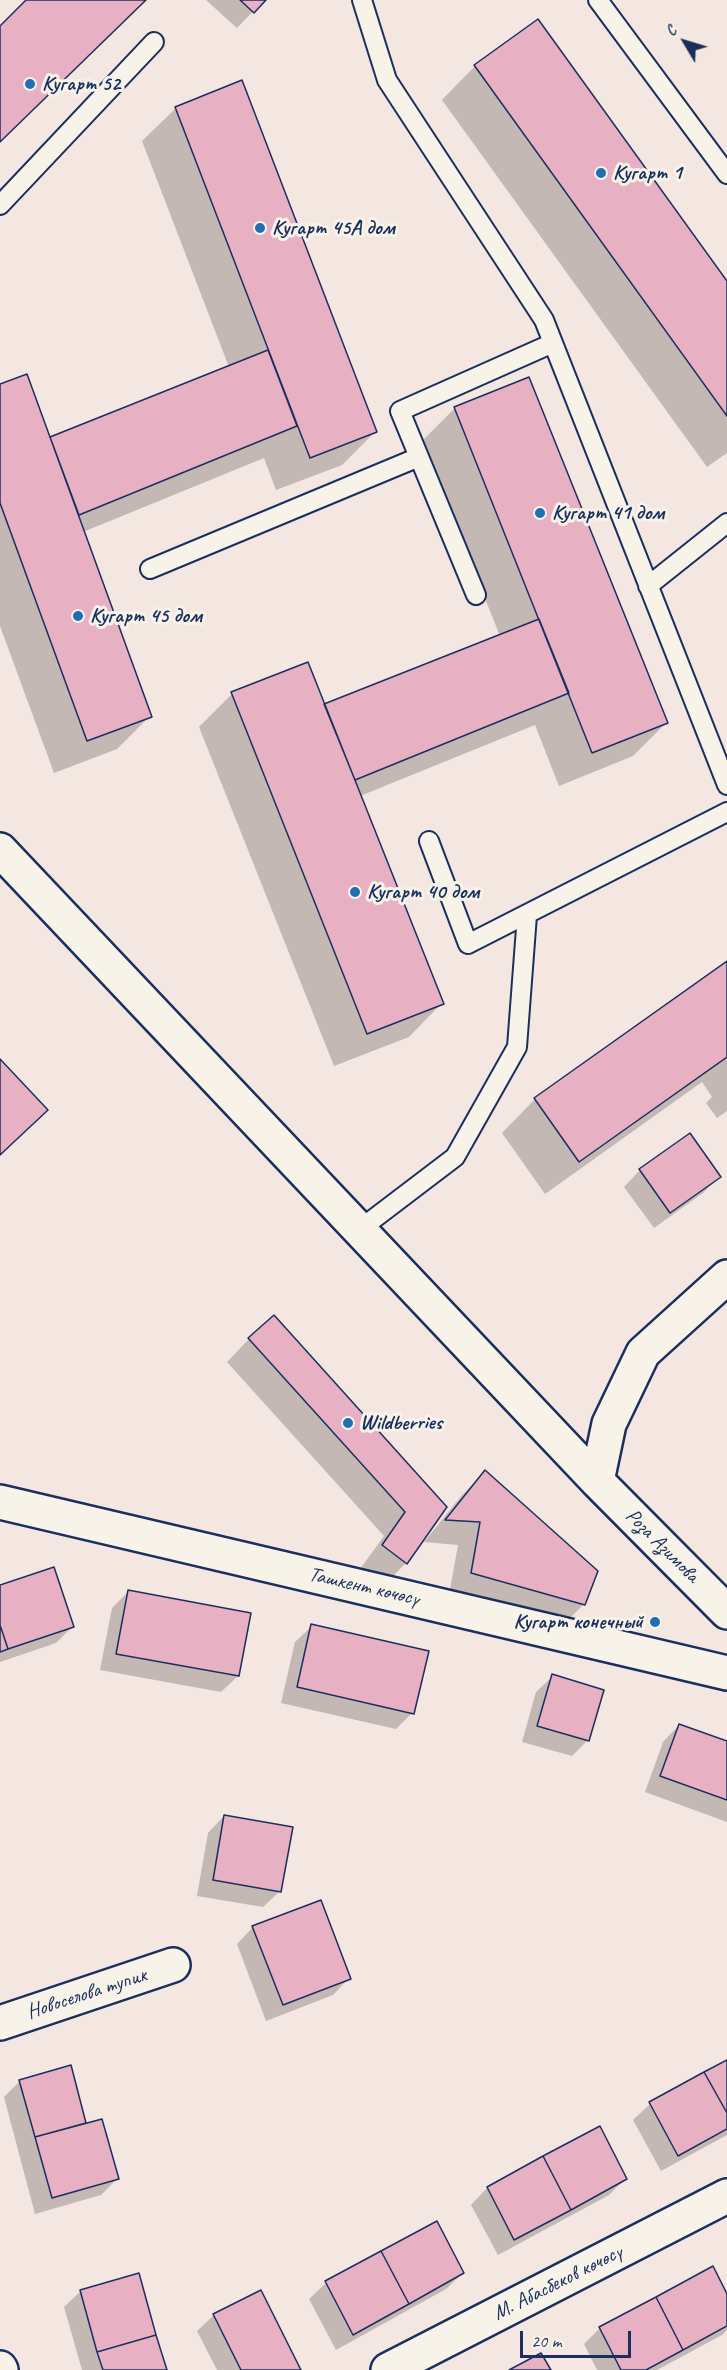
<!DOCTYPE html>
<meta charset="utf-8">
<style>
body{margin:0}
#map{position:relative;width:727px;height:2370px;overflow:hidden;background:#f4e6e1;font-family:Caveat,sans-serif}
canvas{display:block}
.north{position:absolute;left:655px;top:12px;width:60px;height:60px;-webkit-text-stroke:4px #f7f3e8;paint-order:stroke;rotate:308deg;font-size:16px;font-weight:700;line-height:24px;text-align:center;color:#1b2f5e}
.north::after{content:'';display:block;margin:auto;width:21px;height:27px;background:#1b2f5e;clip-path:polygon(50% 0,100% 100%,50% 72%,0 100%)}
.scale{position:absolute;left:520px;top:2331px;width:111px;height:27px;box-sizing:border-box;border:3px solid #1b2f5e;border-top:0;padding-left:8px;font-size:18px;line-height:21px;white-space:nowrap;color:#1b2f5e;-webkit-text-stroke:4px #f7f3e8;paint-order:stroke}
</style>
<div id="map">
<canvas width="727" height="2370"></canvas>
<div class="north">С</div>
<div class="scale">20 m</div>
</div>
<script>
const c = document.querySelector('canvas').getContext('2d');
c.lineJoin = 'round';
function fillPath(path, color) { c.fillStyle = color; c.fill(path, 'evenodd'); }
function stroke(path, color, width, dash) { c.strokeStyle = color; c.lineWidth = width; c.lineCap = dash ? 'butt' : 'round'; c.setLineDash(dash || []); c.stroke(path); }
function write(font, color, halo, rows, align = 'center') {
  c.font = font + ' Caveat,sans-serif'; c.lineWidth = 6; c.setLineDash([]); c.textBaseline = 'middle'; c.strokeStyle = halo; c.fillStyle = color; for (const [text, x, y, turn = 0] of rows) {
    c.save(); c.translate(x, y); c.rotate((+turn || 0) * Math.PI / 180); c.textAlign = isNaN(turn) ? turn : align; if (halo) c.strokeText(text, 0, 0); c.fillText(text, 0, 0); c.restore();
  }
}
fillPath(new Path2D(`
 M 206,0 L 264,0 L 237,28 Z
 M 475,66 L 727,284 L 727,453 L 707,467 L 442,100 Z
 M 176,108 L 375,432 L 342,465 L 276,490 L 264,458 L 83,532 L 150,716 L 117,749 L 54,773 L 0,626 L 0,385 L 49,439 L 229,367 L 142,141 Z
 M 455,408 L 666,723 L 633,756 L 559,786 L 535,725 L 360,796 L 442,1003 L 409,1037 L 334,1066 L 199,727 L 232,694 L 324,706 L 500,636 L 422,441 Z
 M 727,963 L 727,1111 L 717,1118 L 706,1103 L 712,1097 L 702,1082 L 545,1194 L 502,1133 L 535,1099 Z
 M 640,1170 L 719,1177 L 703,1193 L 654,1228 L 624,1187 Z
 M 249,1339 L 445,1508 L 406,1563 L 383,1586 L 360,1569 L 384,1536 L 227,1362 Z
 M 485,1472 L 584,1604 L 561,1627 L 449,1595 L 458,1545 L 424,1542 L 462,1495 Z
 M 0,1587 L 72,1627 L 56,1643 L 0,1662 Z
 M 128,1592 L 238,1676 L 221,1692 L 100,1670 L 112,1608 Z
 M 312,1626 L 412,1713 L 396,1729 L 281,1703 L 295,1642 Z
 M 553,1676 L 588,1740 L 572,1756 L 522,1742 L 536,1692 Z
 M 679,1725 L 727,1743 L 727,1822 L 645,1792 L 663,1742 Z
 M 224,1816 L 280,1891 L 263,1907 L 197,1896 L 208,1833 Z
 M 253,1927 L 349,1978 L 333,1995 L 266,2021 L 237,1944 Z
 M 727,2061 L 727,2135 L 661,2171 L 633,2120 L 650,2104 Z
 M 70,2067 L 85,2125 L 117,2179 L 101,2195 L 35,2214 L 4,2097 L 20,2081 Z
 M 599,2128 L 625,2179 L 609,2195 L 498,2255 L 471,2205 L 487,2188 Z
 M 436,2223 L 463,2273 L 446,2289 L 336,2350 L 309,2299 L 326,2283 Z
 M 81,2291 L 166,2370 L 82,2370 L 64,2307 Z
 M 727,2297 L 727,2330 L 722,2335 L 657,2370 L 597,2370 L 584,2344 L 600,2328 Z
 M 214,2315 L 298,2370 L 217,2370 L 197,2331 Z`), '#0003');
const building = new Path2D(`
 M 26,0 L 146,0 L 0,142 L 0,26 Z
 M 240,0 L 266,0 L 254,13 Z
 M 538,19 L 727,281 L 727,416 L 474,65 Z
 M 242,80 L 377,432 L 310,458 L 175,107 Z
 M 268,350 L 297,426 L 79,515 L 50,437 Z
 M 27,374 L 152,717 L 87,741 L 0,503 L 0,384 Z
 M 529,377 L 668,723 L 592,753 L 454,407 Z
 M 539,619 L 569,693 L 355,780 L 324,704 Z
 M 308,662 L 444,1004 L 367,1034 L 231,692 Z
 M 727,961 L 727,1057 L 579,1162 L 534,1098 Z
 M 0,1059 L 48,1110 L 0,1155 Z
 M 690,1133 L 721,1177 L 670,1213 L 639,1169 Z
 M 274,1315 L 447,1507 L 407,1564 L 382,1545 L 405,1512 L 248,1338 Z
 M 485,1470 L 598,1571 L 585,1605 L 471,1573 L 480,1522 L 445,1520 Z
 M 54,1567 L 74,1627 L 8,1649 L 0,1625 L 0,1585 Z
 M 128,1590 L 251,1613 L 239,1676 L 116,1654 Z
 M 311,1624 L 429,1651 L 414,1714 L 297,1687 Z
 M 0,1625 L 8,1649 L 0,1652 Z
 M 552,1674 L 604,1690 L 589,1741 L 537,1726 Z
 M 679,1724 L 727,1741 L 727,1800 L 660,1776 Z
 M 224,1815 L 293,1827 L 281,1892 L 213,1880 Z
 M 321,1900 L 351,1979 L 283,2005 L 252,1926 Z
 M 727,2060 L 727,2113 L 704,2072 Z
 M 71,2065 L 86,2123 L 35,2137 L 19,2080 Z
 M 704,2072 L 727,2113 L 727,2129 L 678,2156 L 649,2102 Z
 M 102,2119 L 119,2179 L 52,2198 L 35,2137 Z
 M 600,2126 L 627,2179 L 571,2210 L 543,2156 Z
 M 543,2156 L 571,2210 L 514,2240 L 487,2187 Z
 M 437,2221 L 464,2273 L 409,2304 L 381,2251 Z
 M 381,2251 L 409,2304 L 353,2335 L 325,2281 Z
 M 713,2266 L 727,2294 L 727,2326 L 683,2350 L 656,2297 Z
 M 139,2273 L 156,2335 L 97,2352 L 80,2290 Z
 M 261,2290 L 301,2370 L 241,2370 L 213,2314 Z
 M 656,2297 L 683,2350 L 646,2370 L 621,2370 L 599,2327 Z
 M 156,2335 L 167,2370 L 103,2370 L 97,2352 Z
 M 541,2353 L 551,2370 L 509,2370 Z`);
fillPath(building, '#e8b0c3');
stroke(building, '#1b2f5e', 1.5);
const service = new Path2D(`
 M 362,0 L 387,80 L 544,320 L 727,785
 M 598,0 L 727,174
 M 0,205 L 154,42
 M 150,569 L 419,457
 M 648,586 L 727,523
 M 476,595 L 400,411 L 553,343
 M 429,841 L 468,944 L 727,812
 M 359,1230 L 455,1157 L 517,1047 L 527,915`);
const minor = new Path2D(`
 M 0,850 L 597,1481 L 727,1612
 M 597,1481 L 609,1424 L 643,1353 L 727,1277
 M 0,1502 L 727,1673
 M 0,2023 L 173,1965
 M 0,2368 L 1,2370
 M 388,2370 L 727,2196`);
stroke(service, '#1b2f5e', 22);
stroke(minor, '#1b2f5e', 38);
stroke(service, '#f7f3e8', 18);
stroke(minor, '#f7f3e8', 33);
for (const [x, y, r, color] of [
 [30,84,6,"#1f6fb2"],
 [601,173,6,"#1f6fb2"],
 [260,228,6,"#1f6fb2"],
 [540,513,6,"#1f6fb2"],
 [78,616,6,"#1f6fb2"],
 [355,892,6,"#1f6fb2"],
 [348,1423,6,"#1f6fb2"],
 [655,1622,6,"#1f6fb2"]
]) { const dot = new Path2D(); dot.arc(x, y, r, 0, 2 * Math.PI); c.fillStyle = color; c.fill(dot); stroke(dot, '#f7f3e8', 2); }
write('bold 21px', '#1b2f5e', '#f7f3e8', [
 ["Кугарт 52",42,84],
 ["Кугарт 1",613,173],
 ["Кугарт 45А дом",272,228],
 ["Кугарт 41 дом",552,513],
 ["Кугарт 45 дом",90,616],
 ["Кугарт 40 дом",367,892],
 ["Wildberries",360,1423],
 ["Кугарт конечный",643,1622,"right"]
], 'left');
write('21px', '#1b2f5e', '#f7f3e8', [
 ["Роза Азимова",662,1546,45],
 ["Ташкент көчөсү",364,1587,13],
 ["Новоселова тупик",87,1994,-18],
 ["М. Абасбеков көчөсү",558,2283,-27]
]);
</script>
